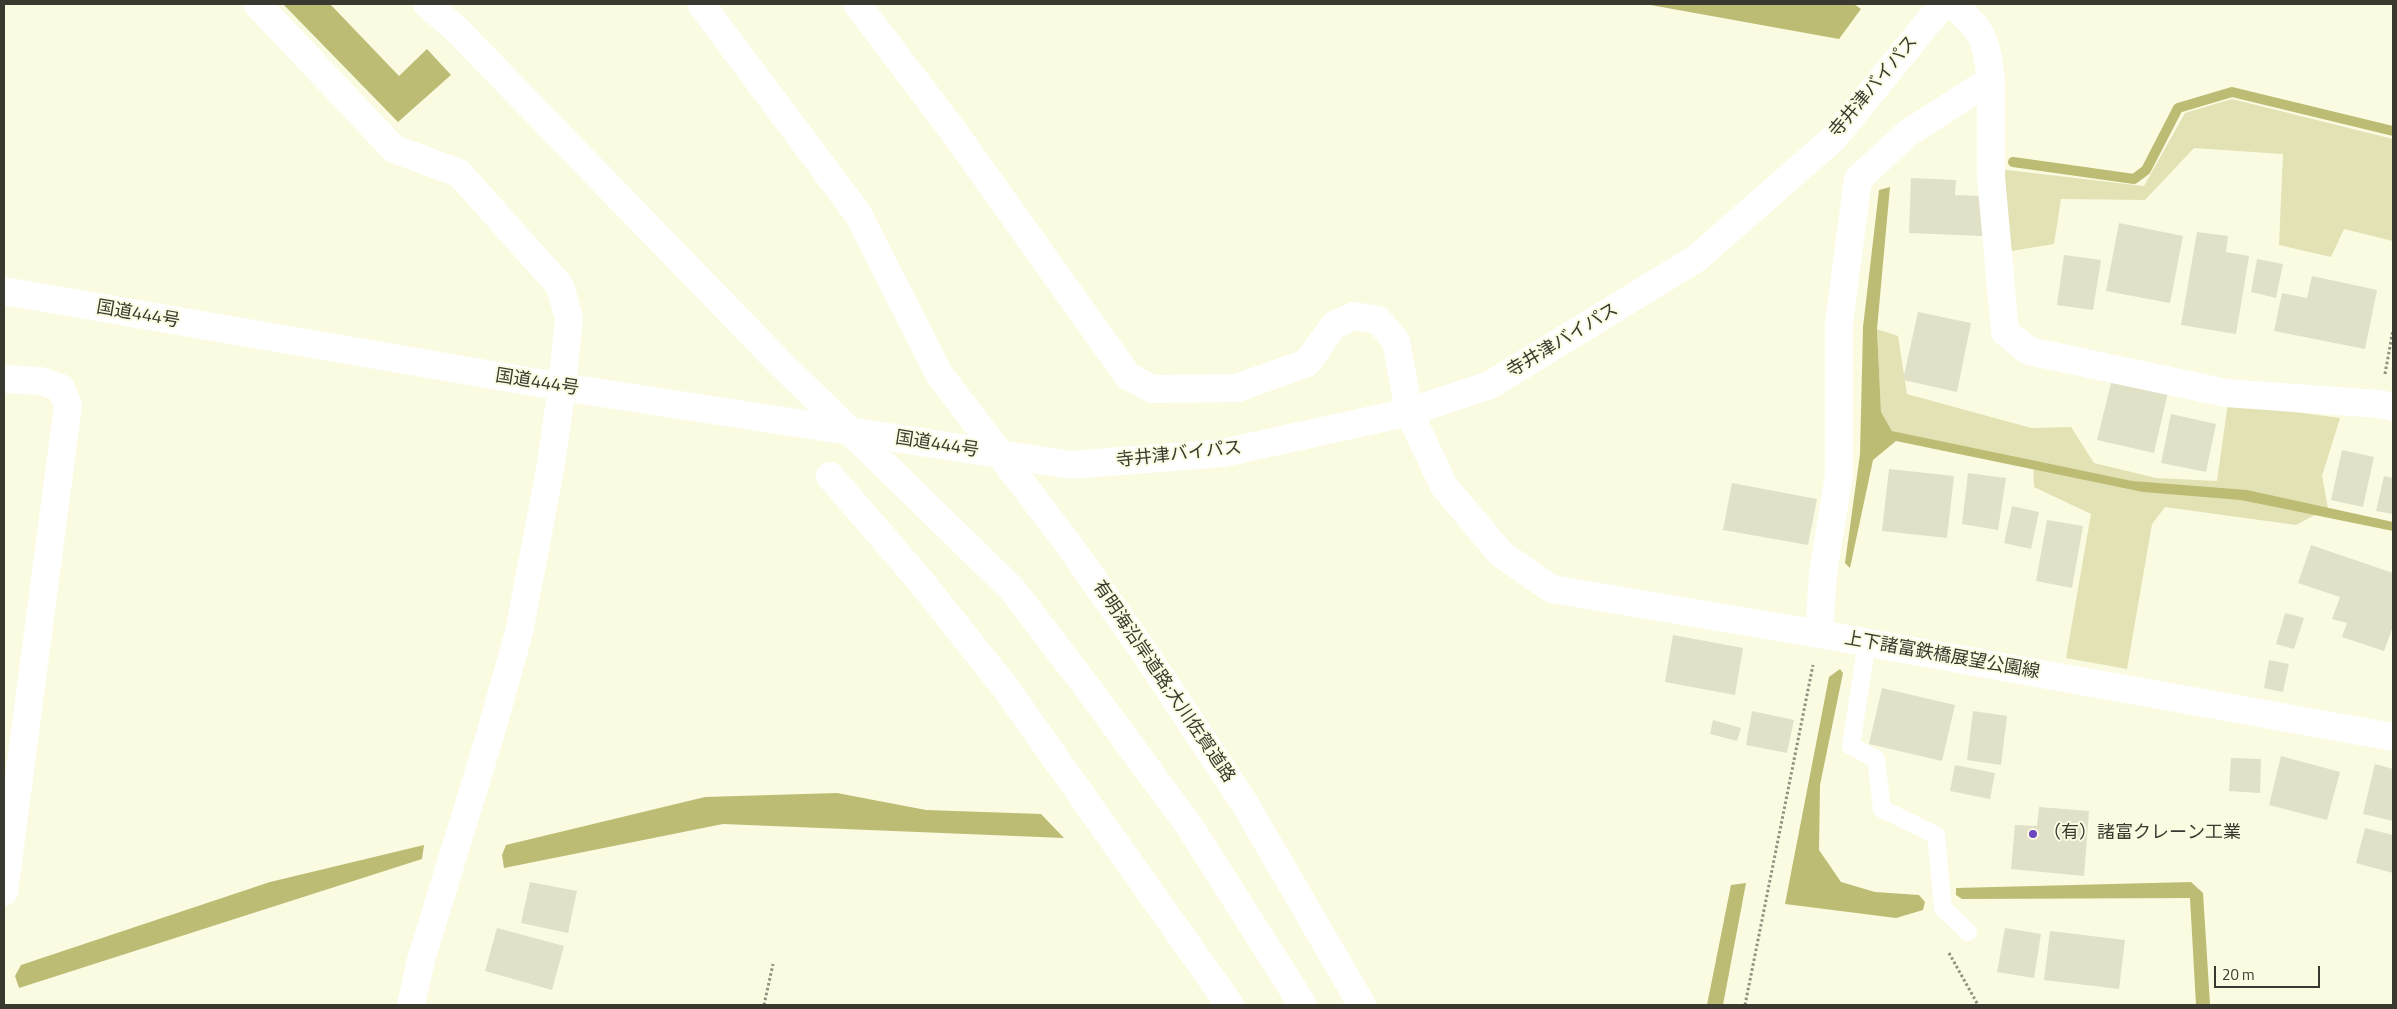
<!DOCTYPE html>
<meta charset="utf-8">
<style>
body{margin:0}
#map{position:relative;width:2397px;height:1009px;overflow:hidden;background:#fafbe1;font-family:"Titillium Web",sans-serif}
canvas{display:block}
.frame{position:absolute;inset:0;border:5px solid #39392f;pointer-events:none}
.scale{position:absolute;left:2214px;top:966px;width:106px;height:22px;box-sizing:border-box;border:2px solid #39392f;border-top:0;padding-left:6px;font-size:15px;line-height:18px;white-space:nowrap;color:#39392f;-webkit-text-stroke:4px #fafbe1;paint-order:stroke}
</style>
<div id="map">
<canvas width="2397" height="1009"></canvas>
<div class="frame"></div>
<div class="scale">20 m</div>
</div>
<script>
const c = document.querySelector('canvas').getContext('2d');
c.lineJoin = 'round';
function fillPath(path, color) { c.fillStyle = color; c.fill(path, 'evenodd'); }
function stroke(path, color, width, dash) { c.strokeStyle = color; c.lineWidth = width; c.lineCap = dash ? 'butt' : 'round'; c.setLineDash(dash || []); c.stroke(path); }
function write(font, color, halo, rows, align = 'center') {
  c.font = font + ' "Titillium Web","Noto Sans JP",sans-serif'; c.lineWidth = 4; c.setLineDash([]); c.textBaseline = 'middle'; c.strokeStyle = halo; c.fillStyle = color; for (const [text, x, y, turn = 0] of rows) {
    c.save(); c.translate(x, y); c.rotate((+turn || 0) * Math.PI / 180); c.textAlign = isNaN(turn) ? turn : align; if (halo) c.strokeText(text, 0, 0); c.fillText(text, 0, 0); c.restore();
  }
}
fillPath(new Path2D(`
 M 2232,99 L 2393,139 L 2393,241 L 2344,229 L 2331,257 L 2279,245 L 2283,154 L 2194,148 L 2145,200 L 2061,199 L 2054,244 L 2011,251 L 1998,169 L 2144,186 L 2185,113 Z
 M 1877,329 L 1898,336 L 1907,394 L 2031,428 L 2071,427 L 2094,463 L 2156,478 L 2217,481 L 2228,403 L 2340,418 L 2322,476 L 2328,508 L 2296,525 L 2165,507 L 2152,524 L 2127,669 L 2066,658 L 2091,514 L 2034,487 L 2033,461 L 1892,431 L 1881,412 Z`), '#e2e2b5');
fillPath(new Path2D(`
 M 283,4 L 330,4 L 399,76 L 427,49 L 451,75 L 398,122 Z
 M 1645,4 L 1854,4 L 1861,9 L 1839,39 Z
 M 1890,187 L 1877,329 L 1881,412 L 1892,431 L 2132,481 L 2247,490 L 2393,522 L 2393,531 L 2241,500 L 2143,492 L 1896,441 L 1873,460 L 1850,568 L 1845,563 L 1860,454 L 1863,327 L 1879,190 Z
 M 1840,669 L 1843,673 L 1820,785 L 1819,850 L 1841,882 L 1875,892 L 1919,895 L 1925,902 L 1923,910 L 1896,918 L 1785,904 L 1829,677 Z
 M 837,793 L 926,810 L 1041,814 L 1064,838 L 723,824 L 504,868 L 502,855 L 506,845 L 705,797 Z
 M 424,845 L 422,859 L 19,988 L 15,976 L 21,965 L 270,882 Z
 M 2191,882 L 2203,893 L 2210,1004 L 2196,1005 L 2190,898 L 1962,899 L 1956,895 L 1956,888 Z
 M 1746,883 L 1723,1005 L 1707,1005 L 1731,885 Z`), '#bdbc74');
stroke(new Path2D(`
 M 2013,162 L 2134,179 L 2146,170 L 2178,108 L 2232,92 L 2393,131`), '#bdbc74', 10);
fillPath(new Path2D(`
 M 1911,178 L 1956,180 L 1955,195 L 1983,196 L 1982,236 L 1909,233 Z
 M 2119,223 L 2183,236 L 2170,303 L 2106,291 Z
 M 2197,232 L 2228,236 L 2226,252 L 2249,256 L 2236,334 L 2181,325 Z
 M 2064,255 L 2101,260 L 2093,310 L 2057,305 Z
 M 2257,259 L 2283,264 L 2276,298 L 2251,292 Z
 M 2312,276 L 2377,290 L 2365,349 L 2274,331 L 2282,293 L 2307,298 Z
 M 1918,312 L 1971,323 L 1957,392 L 1903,380 Z
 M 2112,379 L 2168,392 L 2154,453 L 2097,440 Z
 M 2171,414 L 2216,424 L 2206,472 L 2161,463 Z
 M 2342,450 L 2374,457 L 2363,507 L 2331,500 Z
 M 1889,469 L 1954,476 L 1947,538 L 1882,531 Z
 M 1968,473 L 2006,478 L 1998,530 L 1962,524 Z
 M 2384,476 L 2393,478 L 2393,514 L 2376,511 Z
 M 1732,483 L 1817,499 L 1808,545 L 1723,530 Z
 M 2012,506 L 2039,512 L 2031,549 L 2004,543 Z
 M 2047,520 L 2083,526 L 2072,588 L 2036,581 Z
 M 2311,545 L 2393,573 L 2393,626 L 2384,651 L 2342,637 L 2347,623 L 2332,619 L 2340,597 L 2298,583 Z
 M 2285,613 L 2304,618 L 2294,649 L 2276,644 Z
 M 1673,635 L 1743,648 L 1735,695 L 1665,682 Z
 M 2269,660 L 2289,664 L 2283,692 L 2264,688 Z
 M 1882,688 L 1955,705 L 1942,761 L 1869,744 Z
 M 1752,711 L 1794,720 L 1787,753 L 1746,745 Z
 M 1973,711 L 2007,716 L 2001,765 L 1967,760 Z
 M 1713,720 L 1741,728 L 1737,741 L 1710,734 Z
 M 2281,756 L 2340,772 L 2327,820 L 2269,805 Z
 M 2231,758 L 2261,759 L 2260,793 L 2229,791 Z
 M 2375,764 L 2393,769 L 2393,821 L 2363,814 Z
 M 1955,765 L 1995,773 L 1990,799 L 1950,791 Z
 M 2039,807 L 2089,811 L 2084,876 L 2011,869 L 2015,825 L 2037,826 Z
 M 2365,828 L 2393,835 L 2393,873 L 2356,863 Z
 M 530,882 L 577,891 L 568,933 L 521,923 Z
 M 497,928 L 564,946 L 552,990 L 485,971 Z
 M 2005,928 L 2041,934 L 2034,978 L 1997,972 Z
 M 2050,931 L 2125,940 L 2119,989 L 2044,980 Z`), '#e1e1c8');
stroke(new Path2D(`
 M 2385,374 L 2393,330
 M 1949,953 L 1978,1005
 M 764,1005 L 773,964
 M 1745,1005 L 1813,665`), '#90917f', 3, [2.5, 2.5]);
stroke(new Path2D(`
 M 1867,642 L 1851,746 L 1876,759 L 1882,809 L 1936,835 L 1943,908 L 1968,932`), '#fff', 18);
stroke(new Path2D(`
 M 257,4 L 394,149 L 459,173 L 560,286 L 569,318 L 562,387
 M 857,4 L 954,132 L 1128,376 L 1152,389 L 1237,388 L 1307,363 L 1334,325 L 1354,316 L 1378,320 L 1396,341 L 1409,412 L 1444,486 L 1501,554
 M 1991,80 L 1991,177 L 2005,332 L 2029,351 L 2226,393 L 2379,404 L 2393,407
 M 4,379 L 40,381 L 61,388 L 68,405 L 4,892
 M 830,476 L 918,578 L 1005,687 L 1230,1005
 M 1819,634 L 1823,573 L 1839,475 L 1839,323 L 1858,179 L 1908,133 L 1991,80 C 1986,41 1984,29 1951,4`), '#fff', 28);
stroke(new Path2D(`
 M 1501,554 L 1552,589 L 1819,634 L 2393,737
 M 411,1005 L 421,960 L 489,739 L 519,632 L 550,470 L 562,387`), '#fff', 28);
stroke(new Path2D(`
 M 4,291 L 562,387 L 1071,465 L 1223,453 L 1409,412 L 1490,385 L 1697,258 L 1834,138 L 1943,4`), '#fff', 28);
stroke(new Path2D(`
 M 427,4 L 457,30 L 781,364 L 1012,589 L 1093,695 L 1190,827 L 1303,1005
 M 701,4 L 858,214 L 939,374 L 1069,545 L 1147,656 L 1245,804 L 1362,1005`), '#fff', 28);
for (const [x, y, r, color] of [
 [2033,834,5,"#6b46bf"]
]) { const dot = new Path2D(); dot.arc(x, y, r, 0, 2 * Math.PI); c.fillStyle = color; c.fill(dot); stroke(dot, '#fafbe1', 2); }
write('18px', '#39392f', '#fafbe1', [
 ["寺井津バイパス",1874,87,-50],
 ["国道444号",138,315,10],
 ["寺井津バイパス",1563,341,-31],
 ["国道444号",537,383,9],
 ["国道444号",937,445,9],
 ["寺井津バイパス",1179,455,-6],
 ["上下諸富鉄橋展望公園線",1942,656,10],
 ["有明海沿岸道路;大川佐賀道路",1163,682,56]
]);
write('18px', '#39392f', '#fafbe1', [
 ["（有）諸富クレーン工業",2043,834]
], 'left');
</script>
